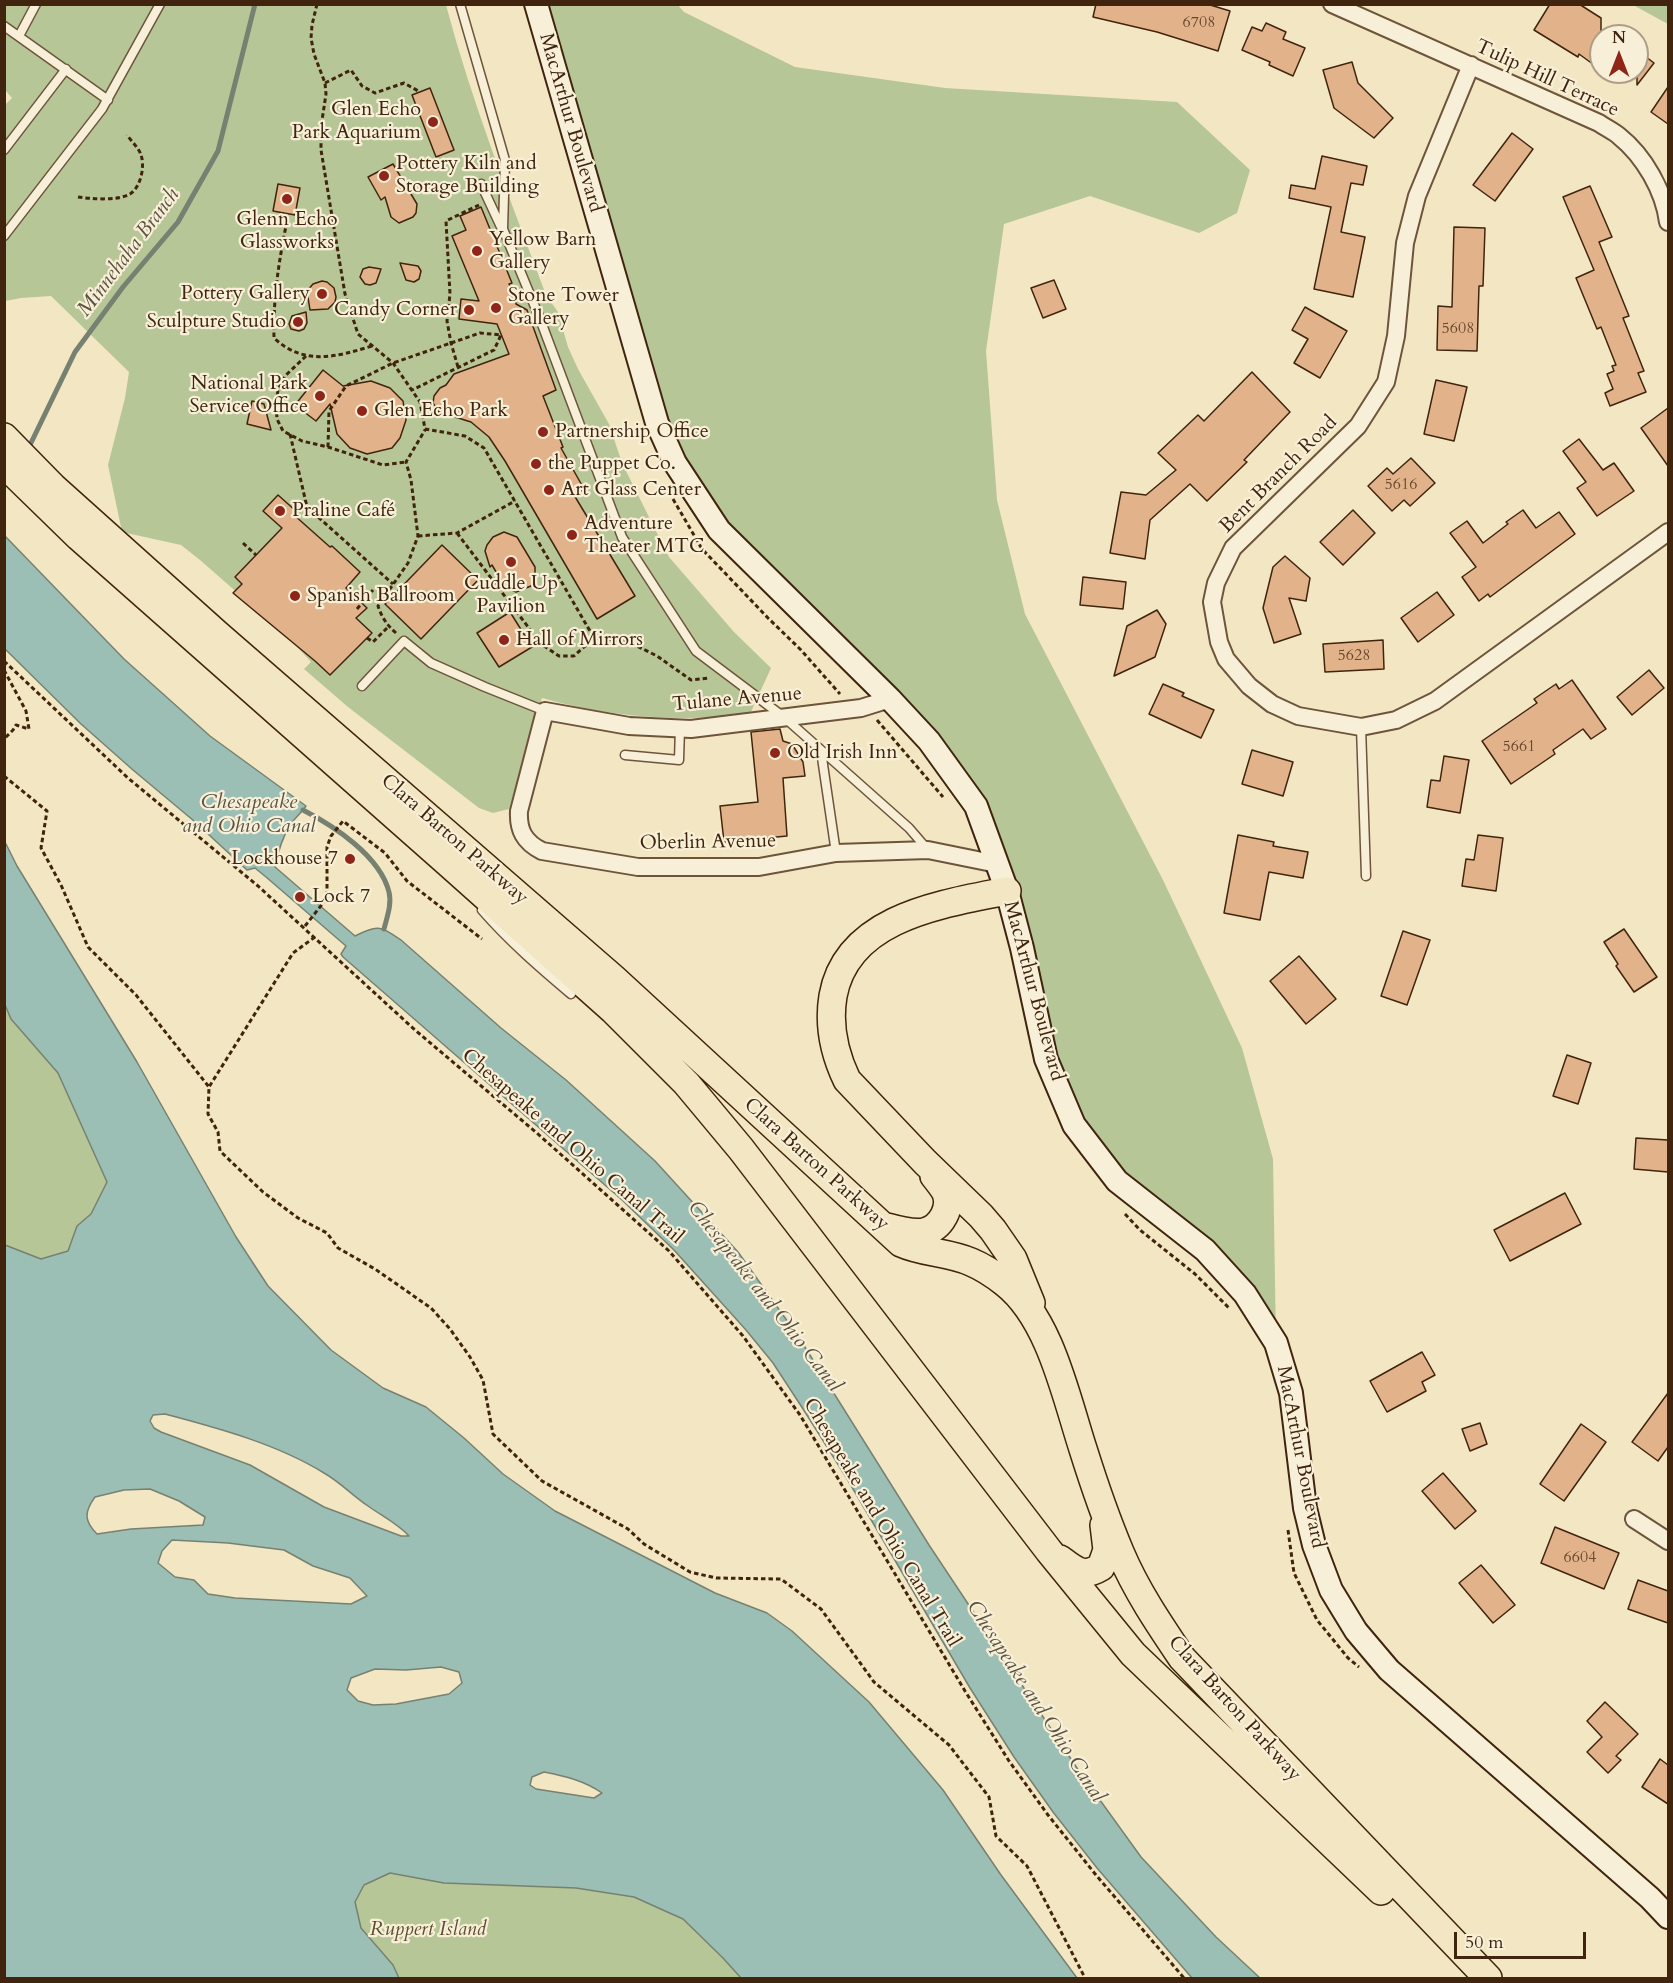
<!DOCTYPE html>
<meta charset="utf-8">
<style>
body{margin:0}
#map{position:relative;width:1673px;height:1983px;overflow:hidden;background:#f3e6c2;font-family:Cardo,serif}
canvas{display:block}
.frame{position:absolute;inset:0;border:6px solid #40240e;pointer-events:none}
.north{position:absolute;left:1589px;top:24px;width:60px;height:60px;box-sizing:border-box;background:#f7efd7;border:2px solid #ae9e87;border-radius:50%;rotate:0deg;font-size:16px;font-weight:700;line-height:24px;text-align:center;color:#40240e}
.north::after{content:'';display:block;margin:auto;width:21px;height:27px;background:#8f2418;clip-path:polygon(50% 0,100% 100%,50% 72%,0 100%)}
.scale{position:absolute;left:1454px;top:1932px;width:132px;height:27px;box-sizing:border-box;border:3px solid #40240e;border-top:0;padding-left:8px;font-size:18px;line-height:21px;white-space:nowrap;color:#40240e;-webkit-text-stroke:4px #f7efd7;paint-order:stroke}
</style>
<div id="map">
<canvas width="1673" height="1983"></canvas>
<div class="frame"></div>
<div class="north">N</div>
<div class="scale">50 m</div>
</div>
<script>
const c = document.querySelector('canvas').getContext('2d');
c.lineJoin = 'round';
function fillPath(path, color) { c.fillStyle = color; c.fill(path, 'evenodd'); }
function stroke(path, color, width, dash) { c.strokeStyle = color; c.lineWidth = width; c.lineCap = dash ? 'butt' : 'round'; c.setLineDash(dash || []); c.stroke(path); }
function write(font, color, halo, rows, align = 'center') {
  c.font = font + ' Cardo,serif'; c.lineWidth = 4.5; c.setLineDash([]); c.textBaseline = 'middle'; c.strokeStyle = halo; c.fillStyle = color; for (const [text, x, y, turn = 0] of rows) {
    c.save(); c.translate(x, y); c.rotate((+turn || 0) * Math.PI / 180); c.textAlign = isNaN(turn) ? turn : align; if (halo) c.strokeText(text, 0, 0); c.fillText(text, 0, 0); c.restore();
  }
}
fillPath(new Path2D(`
 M 5,5 L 446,5 C 472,103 510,199 546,295 L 558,312 L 568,347 L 578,369 L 609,424 L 622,463 L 669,557 L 734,632 L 771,668 L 750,714 C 680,723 610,717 542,698 L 509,809 L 493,813 L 479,808 L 348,707 L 304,669 L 311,662 L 289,638 L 200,560 L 181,545 L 122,532 L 108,465 L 125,398 L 129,372 L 51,296 L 21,298 L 5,301 L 4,106 L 12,98 L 5,90 Z
 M 536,5 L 678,5 L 684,12 L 795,67 L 945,88 L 1177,102 L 1250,170 L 1237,213 L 1199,233 L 1090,196 L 1004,224 L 986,351 L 997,500 L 1025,614 L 1163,880 L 1242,1048 L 1273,1159 L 1276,1343 L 1074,1125 L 976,806 L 719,530 L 675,463 Z
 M 1633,5 L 1668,5 L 1668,24 Z
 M 4,1005 L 11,1019 L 58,1073 L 107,1182 L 91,1214 L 77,1226 L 68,1251 L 41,1259 L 5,1245 Z
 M 390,1873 L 444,1883 L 576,1888 L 634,1897 L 683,1919 L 723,1958 L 741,1978 L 399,1978 L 393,1965 L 361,1928 L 355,1901 L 364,1885 Z`), '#b7c696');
const water = new Path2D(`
 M 4,535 L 124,659 L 210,736 L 306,806 C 301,813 295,818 290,825 C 282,838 278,852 275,867 L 355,936 C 378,924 380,926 401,940 L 501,1028 L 566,1080 L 655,1161 L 738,1252 L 798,1336 L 929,1545 L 1079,1771 L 1141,1857 L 1216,1937 L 1260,1978 L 1192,1978 L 1097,1868 L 1053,1812 L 1014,1757 L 970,1688 L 846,1477 L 805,1412 L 773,1363 L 746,1330 L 674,1250 L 621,1199 L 343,957 L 341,954 L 346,946 L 266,877 L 255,868 L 247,870 L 194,821 L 133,770 L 81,724 L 5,649 Z
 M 5,842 L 17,866 L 137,1062 L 236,1237 L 268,1286 L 331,1350 L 383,1388 L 426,1407 L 464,1438 L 503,1474 L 555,1511 L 715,1593 L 767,1613 L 792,1631 L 869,1702 L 943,1790 L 1001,1875 L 1077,1978 L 741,1978 L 723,1958 L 683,1919 L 634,1897 L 576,1888 L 444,1883 L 390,1873 L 364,1885 L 355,1902 L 361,1928 L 393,1965 L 399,1978 L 5,1978 L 5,1245 L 41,1259 L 68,1251 L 77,1226 L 91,1214 L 107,1182 L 58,1073 L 11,1019 L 5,1005 ZM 165,1414 C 218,1428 277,1444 324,1473 C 340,1482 353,1496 368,1506 C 382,1516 398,1524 409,1536 L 401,1536 L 324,1507 L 250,1465 L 161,1432 L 154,1428 L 150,1421 L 153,1415 ZM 150,1489 L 179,1501 L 205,1517 L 203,1525 L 131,1529 L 97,1534 C 84,1521 84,1512 95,1497 L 124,1490 ZM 172,1540 L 228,1543 L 284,1550 L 313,1566 L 350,1578 L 367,1596 L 351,1604 L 235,1598 L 208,1594 L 194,1580 L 175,1577 L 158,1563 L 162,1551 ZM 441,1667 L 459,1672 L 462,1683 L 449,1694 L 396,1704 L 373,1705 L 358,1701 L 347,1690 L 351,1678 L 375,1669 L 406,1670 ZM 544,1772 C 565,1776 585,1781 602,1793 L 594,1798 L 536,1789 L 530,1785 L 532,1777 Z`);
fillPath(water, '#9bbfb4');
stroke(water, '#778172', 1.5);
stroke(new Path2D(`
 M 30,445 L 75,352 L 123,287 L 178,222 L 218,151 L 255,4
 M 303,810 C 334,826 380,856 389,892 C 392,904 387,917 384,929`), '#778172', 5);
const building = new Path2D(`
 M 1096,4 L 1207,4 L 1230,11 L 1218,51 L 1157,32 L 1093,17 Z
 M 1550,4 L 1579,4 L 1601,18 L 1601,70 L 1579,54 L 1578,57 L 1534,30 Z
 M 1266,23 L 1286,32 L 1283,39 L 1305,48 L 1293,76 L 1269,65 L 1270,62 L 1242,50 L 1252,27 L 1262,31 Z
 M 1637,50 L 1654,63 L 1637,85 Z
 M 1352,62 L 1358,83 L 1393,118 L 1374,138 L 1334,108 L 1323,70 Z
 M 1668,87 L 1668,124 L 1651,112 Z
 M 430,88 L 454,150 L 436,157 L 412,95 Z
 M 1512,133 L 1533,149 L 1495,201 L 1473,185 Z
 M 1322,156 L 1367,166 L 1363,185 L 1351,183 L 1341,232 L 1365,237 L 1353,297 L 1314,289 L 1331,207 L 1289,198 L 1291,185 L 1315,189 Z
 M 393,164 L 417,204 L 416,213 L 413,217 L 399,223 L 391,217 L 385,197 L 381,200 L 368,177 Z
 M 278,184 L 300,188 L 295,215 L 273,211 Z
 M 1590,186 L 1612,237 L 1599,242 L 1629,316 L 1623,318 L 1644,371 L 1638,373 L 1646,392 L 1610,406 L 1605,393 L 1613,389 L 1607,374 L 1614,371 L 1612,366 L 1616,365 L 1601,327 L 1597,329 L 1576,278 L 1594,270 L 1563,197 Z
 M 481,207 L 512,283 L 509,284 L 515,296 L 516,304 L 527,310 L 556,390 L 543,396 L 563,447 L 561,448 L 584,489 L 574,495 L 635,596 L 597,619 L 505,461 L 489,437 L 471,422 L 439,412 L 433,403 L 434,396 L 440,388 L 446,385 L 454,374 L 509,354 L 497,324 L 459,319 L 461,299 L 479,301 L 452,236 L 466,230 L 460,216 Z
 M 1454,227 L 1485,228 L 1483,286 L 1479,286 L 1477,351 L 1437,350 L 1438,306 L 1452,307 Z
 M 400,263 L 418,266 L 421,271 L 419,279 L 414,282 L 406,280 Z
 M 369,267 L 381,269 L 376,283 L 370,285 L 365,284 L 360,277 L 363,269 Z
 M 1054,280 L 1066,309 L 1043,318 L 1031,288 Z
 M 322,281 L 327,282 L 334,288 L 336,297 L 335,302 L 328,309 L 310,310 L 307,291 L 313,284 Z
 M 1305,307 L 1347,331 L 1320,378 L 1294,363 L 1308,339 L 1292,330 Z
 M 306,312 L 307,323 L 304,329 L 299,331 L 291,329 L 289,324 L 292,316 Z
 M 323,370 L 343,386 L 371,381 L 390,388 L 403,401 L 406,420 L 400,438 L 392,448 L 367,454 L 350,448 L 337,434 L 330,404 L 316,421 L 295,405 Z
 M 1252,372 L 1290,412 L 1244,460 L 1247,462 L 1207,501 L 1190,484 L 1150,520 L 1145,559 L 1110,553 L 1121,492 L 1146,495 L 1176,470 L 1158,453 L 1198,415 L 1204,421 Z
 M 1436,380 L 1467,387 L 1454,441 L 1424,434 Z
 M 252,401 L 264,404 L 271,430 L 247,424 Z
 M 1668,408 L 1668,466 L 1641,428 Z
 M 1579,439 L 1603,470 L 1614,463 L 1634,491 L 1597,516 L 1577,488 L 1586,482 L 1563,451 Z
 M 1411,458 L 1435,483 L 1410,506 L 1404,500 L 1392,511 L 1368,486 L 1387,468 L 1393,474 Z
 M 278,495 L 297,512 L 294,515 L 330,547 L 332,546 L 360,572 L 346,588 L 367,608 L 356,618 L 372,633 L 330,675 L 315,661 L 233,593 L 242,584 L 235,577 L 282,528 L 263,511 Z
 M 1353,510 L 1375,533 L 1343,565 L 1320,542 Z
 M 1523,510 L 1536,528 L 1559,512 L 1575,534 L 1490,597 L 1488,594 L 1479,601 L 1462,577 L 1476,567 L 1450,533 L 1467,521 L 1483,543 L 1508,524 L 1506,522 Z
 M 504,532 L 517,537 L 535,567 L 535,578 L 531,586 L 516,592 L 505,587 L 492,565 L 490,567 L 485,551 L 487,545 L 493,537 Z
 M 442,545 L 478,580 L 421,639 L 385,604 Z
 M 1285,556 L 1310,578 L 1306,601 L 1289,598 L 1301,634 L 1274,643 L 1263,608 L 1273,567 Z
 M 1083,577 L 1126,582 L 1123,609 L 1080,605 Z
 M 1437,592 L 1454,615 L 1418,642 L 1401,618 Z
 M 1157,610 L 1166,624 L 1155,657 L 1114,676 L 1127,626 Z
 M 510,612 L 532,647 L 499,667 L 477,633 Z
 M 1383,640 L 1384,669 L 1325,672 L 1323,644 Z
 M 1649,670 L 1664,688 L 1632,715 L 1617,697 Z
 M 1572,680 L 1606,729 L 1591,739 L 1583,729 L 1553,750 L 1555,754 L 1511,784 L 1482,741 L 1537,703 L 1534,699 L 1556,684 L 1559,689 Z
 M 1163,684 L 1184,693 L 1182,696 L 1214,710 L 1201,738 L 1149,714 Z
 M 780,729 L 783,741 L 792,744 L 803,762 L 805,776 L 783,778 L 787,836 L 724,842 L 720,806 L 758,802 L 751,732 Z
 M 1252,750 L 1293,762 L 1283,796 L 1242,784 Z
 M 1444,756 L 1469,760 L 1460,813 L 1427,807 L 1431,780 L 1440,781 Z
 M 1238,835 L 1274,842 L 1273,846 L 1308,852 L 1303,878 L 1269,872 L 1260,920 L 1224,913 Z
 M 1478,835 L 1503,838 L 1496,891 L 1462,886 L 1466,859 L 1474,860 Z
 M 1624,929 L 1657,977 L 1634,992 L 1616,966 L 1618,964 L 1604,942 Z
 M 1403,931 L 1430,940 L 1407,1005 L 1381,996 Z
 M 1299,956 L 1336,999 L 1306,1024 L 1270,981 Z
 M 1567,1055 L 1591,1063 L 1578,1104 L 1553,1096 Z
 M 1636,1138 L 1668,1140 L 1668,1172 L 1634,1169 Z
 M 1565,1193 L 1581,1224 L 1510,1261 L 1494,1230 Z
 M 1422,1352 L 1435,1375 L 1422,1382 L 1426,1391 L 1387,1412 L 1370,1381 Z
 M 1668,1393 L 1668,1447 L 1658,1461 L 1632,1442 Z
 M 1480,1423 L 1487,1444 L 1470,1451 L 1462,1429 Z
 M 1581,1424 L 1606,1442 L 1564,1501 L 1540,1484 Z
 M 1443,1473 L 1476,1511 L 1455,1529 L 1422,1491 Z
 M 1555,1527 L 1619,1553 L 1604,1589 L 1541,1563 Z
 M 1481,1565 L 1515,1605 L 1493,1623 L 1459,1583 Z
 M 1638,1580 L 1668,1591 L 1668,1623 L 1628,1609 Z
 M 1605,1702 L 1638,1734 L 1616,1756 L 1621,1760 L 1608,1773 L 1587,1752 L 1602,1737 L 1587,1721 Z
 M 1660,1759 L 1668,1765 L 1668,1804 L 1642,1787 Z`);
fillPath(building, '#e2b38a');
stroke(building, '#40240e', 1.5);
const service = new Path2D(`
 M 460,4 L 505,160 L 503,229 L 540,319 L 622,537 L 696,651 L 785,718 L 909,828 L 928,850
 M 4,26 L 108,100
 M 19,36 L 36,4
 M 4,150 L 66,69
 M 481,184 L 501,227
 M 4,236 L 102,109 L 160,4
 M 362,686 L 404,641 L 431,663 L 485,687 L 545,711
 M 1361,727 L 1366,876
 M 821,751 L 836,853
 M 625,755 L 679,760 L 680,728
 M 482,910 C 509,941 539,967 571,994`);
const minor = new Path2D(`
 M 1332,4 L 1599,123 C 1606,128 1613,131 1619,136 C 1644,156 1664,191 1668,222
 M 1471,65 L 1417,196 L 1405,243 L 1396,336 L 1386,382 L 1358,426 L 1233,548 L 1216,583 L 1212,602 L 1219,642 L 1226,659 L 1249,686 L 1272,704 L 1298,716 L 1361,727 L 1396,720 L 1435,701 L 1668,532
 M 890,699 L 861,708 L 691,729 L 629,726 L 545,711 L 519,811 C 518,830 524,842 542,851 L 638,867 L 759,867 L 836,853 L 928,850 L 997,864
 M 1634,1519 L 1668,1541`);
const secondary = new Path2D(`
 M 536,4 L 657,423 L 675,463 L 719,530 L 890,699 L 929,741 L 976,806 L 1007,891 L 1022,948 L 1046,1059 L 1074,1125 L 1117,1181 L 1205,1250 L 1245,1294 L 1276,1343 L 1291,1393 L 1305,1508 L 1314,1545 L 1331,1590 L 1356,1631 L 1389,1670 L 1650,1898 L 1668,1917`);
const trunk = new Path2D(`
 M 4,437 L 53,487 L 217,634 L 613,978 L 901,1243 C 923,1253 948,1252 971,1262 C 983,1267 995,1275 1005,1283 C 1050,1318 1066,1397 1083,1449 C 1094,1484 1106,1519 1120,1552 C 1136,1590 1159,1624 1182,1658 L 1488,1978
 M 4,464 L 79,537 L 448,863 L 613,1010 L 686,1083 L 741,1149 L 1049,1551 L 1133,1654 L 1381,1891
 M 1007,891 C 942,904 847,917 833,996 C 828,1026 834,1053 847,1080 L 925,1162 L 981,1216 L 993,1230 L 1013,1259 L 1031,1303
 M 887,1227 C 898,1230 913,1234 924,1232 C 941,1228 953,1207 945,1191 C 942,1186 938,1181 934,1176
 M 1060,1559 C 1076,1571 1083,1578 1101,1567 L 1107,1550 L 1104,1525`);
stroke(service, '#6d543b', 11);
stroke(minor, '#6d543b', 20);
stroke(secondary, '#40240e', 26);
stroke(trunk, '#40240e', 30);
stroke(new Path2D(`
 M 317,4 L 312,25 L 311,38 L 314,54 L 325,83 L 326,94 L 321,127 L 321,150 L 345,294 L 358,334 L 393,363 L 420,402 L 425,429 L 465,436 L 484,448 L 594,638
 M 325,83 L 351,70 L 362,86 L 375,93 L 404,83 L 420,92
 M 78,197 C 91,199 118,201 130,194 C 141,187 145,166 141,155 C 139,148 131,141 127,135
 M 287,221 C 279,260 273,298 274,338 C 304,366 336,357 372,346
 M 306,356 L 285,376 L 278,390 L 276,404 L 277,419 L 283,431 L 302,441 L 328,447 L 383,465 L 406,462
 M 458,367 L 451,343 L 447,321 L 450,294 L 446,221 L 479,205
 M 290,434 L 307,507 L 393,584
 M 328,447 L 329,411 L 346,386 L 393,363 L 480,333 L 501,335 L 494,350 L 412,390
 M 673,499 L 702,549 L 768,618 L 801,650 L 840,694
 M 457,533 L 541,644 L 559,656 L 574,656 L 594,638
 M 418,536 L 457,533 L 515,501
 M 243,543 L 256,555
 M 357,609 L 373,590
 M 396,633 C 387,625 382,618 378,606 L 408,563 L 418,536 L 411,480 L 406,462 L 425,430
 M 367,638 L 373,642 L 388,627
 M 594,638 L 627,641 L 657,656 L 691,680 L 710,678
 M 4,661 L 128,778 L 258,886 L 415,1030 L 538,1134 L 669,1251 L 743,1336 L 800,1415 L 965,1691 L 1009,1761 L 1048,1815 L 1096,1875 L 1184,1978
 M 4,670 L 26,711 L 29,729 L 16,725 L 13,730 L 4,739
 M 877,720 L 943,797
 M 4,748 L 4,767
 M 4,776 L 47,811 L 41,848 L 61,885 L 88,947 L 136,995 L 209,1087
 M 305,926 L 327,898 L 327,847 L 331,836 L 343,821 L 385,853 L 407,881 L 482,939
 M 315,937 L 293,953 L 209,1087 L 208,1114 L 218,1132 L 220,1151 L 263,1192 L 298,1218 L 327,1233 L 338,1248 L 375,1269 L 431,1308 L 450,1329 L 470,1357 L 483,1380 L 493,1434 L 542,1481 L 628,1529 L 644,1544 L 690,1572 L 716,1578 L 781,1579 L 821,1609 L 874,1682 L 949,1745 L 989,1797 L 996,1836 L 1027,1866 L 1085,1978
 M 1125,1214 L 1140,1230 L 1195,1274 L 1229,1308
 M 1288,1530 L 1294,1573 L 1317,1620 L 1348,1658 L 1359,1667`), '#40240e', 3, [4.5, 3]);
stroke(service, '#f7efd7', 8);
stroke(minor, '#f7efd7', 16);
stroke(secondary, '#f7efd7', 22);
stroke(trunk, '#f3e6c2', 27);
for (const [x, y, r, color] of [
 [433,122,6,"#8f2418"],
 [384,176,6,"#8f2418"],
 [287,199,6,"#8f2418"],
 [477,251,6,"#8f2418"],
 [322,294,6,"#8f2418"],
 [496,308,6,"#8f2418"],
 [469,310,6,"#8f2418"],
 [298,322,6,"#8f2418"],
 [320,396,6,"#8f2418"],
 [362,411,6,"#8f2418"],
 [543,432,6,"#8f2418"],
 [536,464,6,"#8f2418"],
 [549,490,6,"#8f2418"],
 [280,511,6,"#8f2418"],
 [572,535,6,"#8f2418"],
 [511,562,6,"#8f2418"],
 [295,596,6,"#8f2418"],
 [504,640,6,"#8f2418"],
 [775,753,6,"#8f2418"],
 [350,859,6,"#8f2418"],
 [300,897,6,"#8f2418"]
]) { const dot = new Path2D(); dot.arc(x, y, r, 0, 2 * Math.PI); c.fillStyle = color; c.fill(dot); stroke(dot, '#f7efd7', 2); }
write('16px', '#68482d', null, [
 ["6708",1199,23],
 ["5608",1458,329],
 ["5616",1401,485],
 ["5628",1354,656],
 ["5661",1519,747],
 ["6604",1580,1558]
]);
write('20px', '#40240e', '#f7efd7', [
 ["Tulip Hill Terrace",1547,79,25],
 ["MacArthur Boulevard",570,123,74],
 ["Bent Branch Road",1279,475,-45],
 ["Tulane Avenue",737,700,-5],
 ["Clara Barton Parkway",454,840,41],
 ["Oberlin Avenue",708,843,-1],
 ["MacArthur Boulevard",1033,991,75],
 ["Chesapeake and Ohio Canal Trail",572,1147,41],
 ["Clara Barton Parkway",816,1165,42],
 ["MacArthur Boulevard",1300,1457,79],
 ["Chesapeake and Ohio Canal Trail",881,1523,59],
 ["Clara Barton Parkway",1234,1709,48]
]);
write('20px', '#40240e', '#f7efd7', [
 ["Glen Echo",421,110,"right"],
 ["Park Aquarium",421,133,"right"],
 ["Pottery Kiln and",396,164],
 ["Storage Building",396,187],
 ["Glenn Echo",287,220,"center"],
 ["Glassworks",287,243,"center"],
 ["Yellow Barn",489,240],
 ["Gallery",489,263],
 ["Pottery Gallery",310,294,"right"],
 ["Stone Tower",508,296],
 ["Gallery",508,319],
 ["Candy Corner",457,310,"right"],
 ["Sculpture Studio",286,322,"right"],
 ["National Park",308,384,"right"],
 ["Service Office",308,407,"right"],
 ["Glen Echo Park",374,411],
 ["Partnership Office",555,432],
 ["the Puppet Co.",548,464],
 ["Art Glass Center",561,490],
 ["Praline Café",292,511],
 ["Adventure",584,524],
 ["Theater MTC",584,547],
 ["Cuddle Up",511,584,"center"],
 ["Pavilion",511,607,"center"],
 ["Spanish Ballroom",307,596],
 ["Hall of Mirrors",516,640],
 ["Old Irish Inn",787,753],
 ["Lockhouse 7",338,859,"right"],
 ["Lock 7",312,897]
], 'left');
write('italic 20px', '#5e4c30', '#f7efd7', [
 ["Ruppert Island",428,1930]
]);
write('italic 21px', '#5b5240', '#f7efd7', [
 ["Minnehaha Branch",129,253,-53],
 ["Chesapeake",249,803],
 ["and Ohio Canal",249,827],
 ["Chesapeake and Ohio Canal",764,1297,52],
 ["Chesapeake and Ohio Canal",1035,1702,57]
]);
</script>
